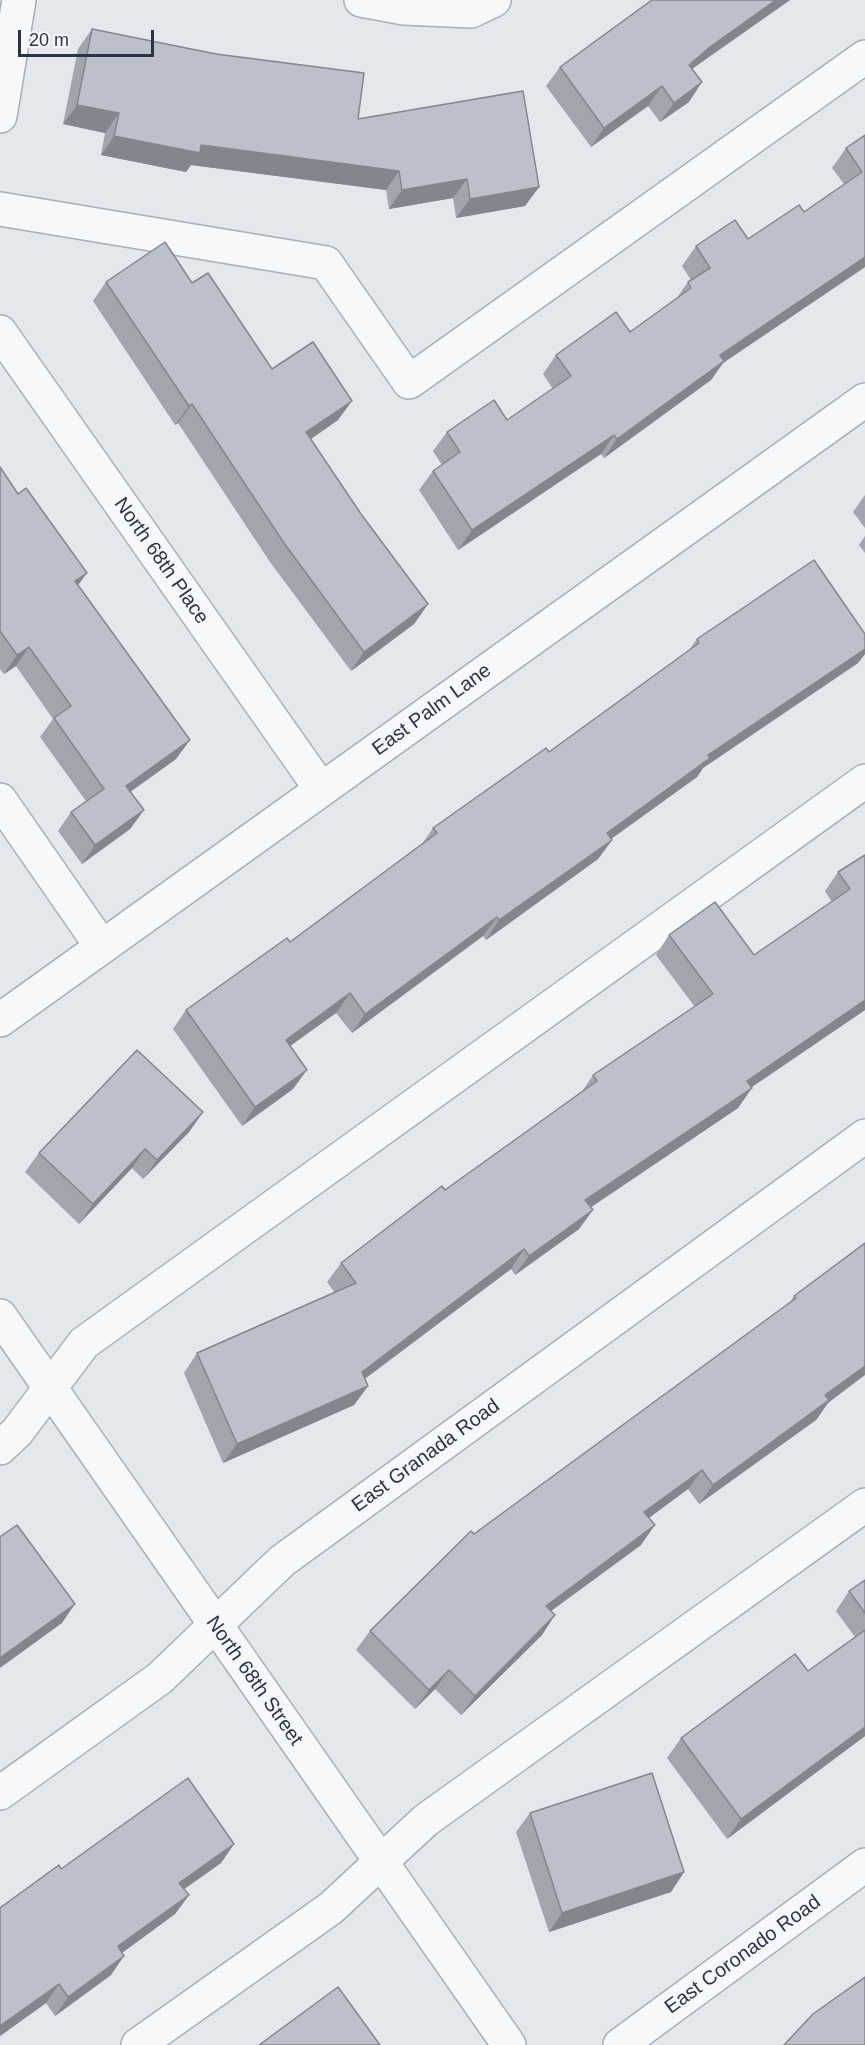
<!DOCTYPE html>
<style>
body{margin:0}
#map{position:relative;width:865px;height:2045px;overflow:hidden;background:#e4e7ec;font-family:Helvetica,sans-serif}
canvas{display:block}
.scale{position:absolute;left:18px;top:30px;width:136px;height:27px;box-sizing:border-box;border:3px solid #2b3445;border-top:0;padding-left:8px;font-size:18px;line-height:21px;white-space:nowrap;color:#2b3445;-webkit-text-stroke:4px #f4f6f9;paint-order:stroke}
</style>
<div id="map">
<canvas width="865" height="2045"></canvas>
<div class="scale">20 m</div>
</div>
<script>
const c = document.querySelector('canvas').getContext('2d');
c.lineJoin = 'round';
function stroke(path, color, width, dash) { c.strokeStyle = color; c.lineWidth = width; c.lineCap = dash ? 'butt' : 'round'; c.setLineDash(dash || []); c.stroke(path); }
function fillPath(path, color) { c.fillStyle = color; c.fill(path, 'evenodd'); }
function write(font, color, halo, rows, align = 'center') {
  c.font = font + ' Helvetica,sans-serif'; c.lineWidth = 4.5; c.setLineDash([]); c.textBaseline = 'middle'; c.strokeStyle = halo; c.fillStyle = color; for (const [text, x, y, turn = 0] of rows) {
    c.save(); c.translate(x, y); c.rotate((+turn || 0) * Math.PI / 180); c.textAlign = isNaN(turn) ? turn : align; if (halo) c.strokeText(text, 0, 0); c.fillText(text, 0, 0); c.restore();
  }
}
const minor = new Path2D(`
 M 361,0 L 404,8 L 471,11 L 494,0
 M 0,116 L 19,0
 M 0,209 L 326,263 L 409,382 L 865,57
 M 0,332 L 321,789
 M 0,800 L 102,947
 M 0,1020 L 865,400
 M 0,1316 L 509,2045
 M 0,1448 L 17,1432 L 84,1343 L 865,781
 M 0,1793 L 160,1678 L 282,1561 L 865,1136
 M 138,2045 L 331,1908 L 426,1820 L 865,1505
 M 620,2045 L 865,1865`);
stroke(minor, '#a9aeb7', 36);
stroke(minor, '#f7f8fa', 33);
fillPath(new Path2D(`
 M 652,0 L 790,0 L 692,69 L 689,102 L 660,122 L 648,106 L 591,147 L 546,86 L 560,67 Z
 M 92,29 L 358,119 L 539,187 L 525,206 L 456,218 L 453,198 L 389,209 L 386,190 L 191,165 L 186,172 L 101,155 L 105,133 L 63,124 L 78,49 Z
 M 865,135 L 865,267 L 723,363 L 711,380 L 604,458 L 601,454 L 458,550 L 419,490 L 433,471 L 442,465 L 433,451 L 447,432 L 507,420 L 553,389 L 543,374 L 556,355 L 630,332 L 676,299 L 688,282 L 691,280 L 682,266 L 696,246 L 748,239 L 804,212 L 844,184 L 832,168 L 846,148 Z
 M 106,282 L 192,283 L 272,369 L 338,420 L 311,439 L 361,514 L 428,604 L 414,624 L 351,671 L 270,562 L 178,423 L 175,425 L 93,301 Z
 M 0,467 L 78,585 L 176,759 L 130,792 L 144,810 L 130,829 L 82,864 L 58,831 L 71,812 L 86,801 L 40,737 L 53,719 L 16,666 L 4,674 L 0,669 Z
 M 865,495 L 865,528 L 853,512 Z
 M 865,536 L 865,553 L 859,545 Z
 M 865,634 L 865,654 L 858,663 L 703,768 L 697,777 L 611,839 L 612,840 L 598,859 L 486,940 L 483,936 L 352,1033 L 336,1013 L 290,1046 L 293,1089 L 242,1126 L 173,1029 L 186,1010 L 290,942 L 422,844 L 433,828 L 549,752 L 689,650 L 697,639 Z
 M 865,855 L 865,1010 L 751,1087 L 738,1108 L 591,1207 L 579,1229 L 515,1275 L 511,1269 L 365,1379 L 368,1386 L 354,1405 L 223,1463 L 184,1373 L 197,1353 L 335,1293 L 327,1282 L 341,1263 L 445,1190 L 581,1093 L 593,1075 L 695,1007 L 656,955 L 669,935 L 754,955 L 832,902 L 825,891 L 838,872 Z
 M 203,1112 L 189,1132 L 143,1179 L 132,1168 L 79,1224 L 25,1172 L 39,1153 Z
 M 865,1243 L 828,1403 L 816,1420 L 699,1504 L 688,1489 L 649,1518 L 641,1545 L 551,1611 L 542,1635 L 461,1715 L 435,1689 L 415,1709 L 356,1650 L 370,1631 L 474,1534 L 789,1304 L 794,1296 Z
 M 865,1580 L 865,1736 L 727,1839 L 667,1758 L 681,1738 L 808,1671 L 855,1637 L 836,1611 L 849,1591 Z
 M 530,1813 L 684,1872 L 671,1892 L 549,1932 L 516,1832 Z
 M 234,1844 L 221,1863 L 184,1889 L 189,1895 L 175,1914 L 122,1953 L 111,1975 L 55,2016 L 46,2003 L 0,2036 L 0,1908 L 61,1869 Z`), '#a1a5ae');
fillPath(new Path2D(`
 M 776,0 L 790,0 L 696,66 L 675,84 L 689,65 L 710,47 Z
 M 702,82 L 689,102 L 660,122 L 674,103 Z
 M 662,86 L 648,106 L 591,147 L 604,128 Z
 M 77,105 L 119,113 L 105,133 L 63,124 Z
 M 114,136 L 201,145 L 399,171 L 386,190 L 191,165 L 186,172 L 101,155 Z
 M 467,179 L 453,198 L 389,209 L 402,190 Z
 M 539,187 L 525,206 L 456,218 L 470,199 Z
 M 865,257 L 865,267 L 723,363 L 711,380 L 604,458 L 617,439 L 720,355 Z
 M 352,401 L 338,420 L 292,452 L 306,432 Z
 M 192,404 L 178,423 L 175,425 L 189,406 Z
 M 614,435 L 601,454 L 458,550 L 472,530 Z
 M 87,573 L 73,592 L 75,581 Z
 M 428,604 L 414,624 L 351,671 L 364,652 Z
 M 29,647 L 16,666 L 4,674 L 17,655 Z
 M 865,649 L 865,654 L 858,663 L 703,768 L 697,777 L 593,852 L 607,833 L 708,755 Z
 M 190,740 L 176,759 L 112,805 L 126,786 Z
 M 144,810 L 130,829 L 82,864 L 95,845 Z
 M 612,840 L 598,859 L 486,940 L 499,920 Z
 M 497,917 L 483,936 L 352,1033 L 365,1014 Z
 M 350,993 L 336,1013 L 272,1059 L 286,1040 Z
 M 865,1000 L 865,1010 L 733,1100 L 747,1081 Z
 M 307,1070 L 293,1089 L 242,1126 L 255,1107 Z
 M 752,1088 L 738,1108 L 572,1220 L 585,1200 Z
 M 203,1112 L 189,1132 L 143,1179 L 157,1160 Z
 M 145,1149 L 132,1168 L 79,1224 L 93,1204 Z
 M 593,1210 L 579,1229 L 515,1275 L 529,1256 Z
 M 524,1249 L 511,1269 L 348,1391 L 362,1372 Z
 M 865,1366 L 865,1375 L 828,1403 L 816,1420 L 699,1504 L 713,1485 L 825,1395 Z
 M 368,1386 L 354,1405 L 223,1463 L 237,1444 Z
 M 702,1470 L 688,1489 L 631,1531 L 644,1512 Z
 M 655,1525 L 641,1545 L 532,1625 L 546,1606 Z
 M 75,1604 L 62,1623 L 0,1668 L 0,1658 Z
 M 555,1615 L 542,1635 L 461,1715 L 475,1696 Z
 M 449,1670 L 435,1689 L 415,1709 L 429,1690 Z
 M 865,1727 L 865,1736 L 727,1839 L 741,1819 Z
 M 234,1844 L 221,1863 L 166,1902 L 179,1883 Z
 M 684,1872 L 671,1892 L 549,1932 L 562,1913 Z
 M 189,1895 L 175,1914 L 104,1966 L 118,1946 Z
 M 124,1956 L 111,1975 L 55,2016 L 68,1997 Z
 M 59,1984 L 46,2003 L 0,2036 L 0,2026 Z`), '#83868d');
const building = new Path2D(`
 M 652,0 L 776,0 L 710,47 L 689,65 L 702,82 L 674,103 L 662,86 L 604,128 L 560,67 Z
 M 92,29 L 216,54 L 364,73 L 358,119 L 523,91 L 539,187 L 470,199 L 467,179 L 402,190 L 399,171 L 201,145 L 200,153 L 114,136 L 119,113 L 77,105 Z
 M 865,135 L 865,257 L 720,355 L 724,361 L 617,439 L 614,435 L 472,530 L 433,471 L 460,452 L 447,432 L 494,400 L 507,420 L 571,376 L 556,355 L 616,312 L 630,332 L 691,288 L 688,282 L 710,268 L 696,246 L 735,220 L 748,239 L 799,205 L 804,212 L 862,172 L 846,148 Z
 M 165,242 L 192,283 L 208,273 L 272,369 L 313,342 L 352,401 L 306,432 L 361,514 L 428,604 L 364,652 L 284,543 L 192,404 L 189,406 L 106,282 Z
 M 0,467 L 18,494 L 26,488 L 87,573 L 75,581 L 190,740 L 126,786 L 144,810 L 95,845 L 71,812 L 104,789 L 54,718 L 71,706 L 29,647 L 17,655 L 0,631 Z
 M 814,560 L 865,634 L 865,649 L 708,755 L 710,758 L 607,833 L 612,840 L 499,920 L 497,917 L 365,1014 L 350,993 L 286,1040 L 307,1070 L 255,1107 L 186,1010 L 287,938 L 290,942 L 437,833 L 433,828 L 546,748 L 549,752 L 699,643 L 697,639 Z
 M 865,855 L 865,1000 L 747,1081 L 752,1088 L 585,1200 L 593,1210 L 529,1256 L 524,1249 L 362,1372 L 368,1386 L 237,1444 L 197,1353 L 356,1283 L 341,1263 L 442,1186 L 445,1190 L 597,1081 L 593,1075 L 713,994 L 669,935 L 715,902 L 754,955 L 850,889 L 838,872 Z
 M 137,1050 L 203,1112 L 157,1160 L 145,1149 L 93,1204 L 39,1153 Z
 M 865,1243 L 865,1366 L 825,1395 L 829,1400 L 713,1485 L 702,1470 L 644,1512 L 655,1525 L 546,1606 L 555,1615 L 475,1696 L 449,1670 L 429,1690 L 370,1631 L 471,1531 L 474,1534 L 796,1298 L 794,1296 Z
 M 17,1525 L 75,1604 L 0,1658 L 0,1537 Z
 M 865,1580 L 865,1613 L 849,1591 Z
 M 865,1630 L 865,1727 L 741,1819 L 681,1738 L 795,1654 L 808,1671 Z
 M 652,1773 L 684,1872 L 562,1913 L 530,1813 Z
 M 188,1778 L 234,1844 L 179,1883 L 189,1895 L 118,1946 L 124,1956 L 68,1997 L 59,1984 L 0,2026 L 0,1908 L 59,1865 L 61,1869 Z
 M 865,1977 L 865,2045 L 784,2045 L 813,2014 Z
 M 338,1987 L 380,2045 L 259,2045 Z`);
fillPath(building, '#bbc0ca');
stroke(building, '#83868d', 1.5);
write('20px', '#2b3445', '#f4f6f9', [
 ["North 68th Place",161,561,55],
 ["East Palm Lane",432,710,-36],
 ["East Granada Road",426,1456,-36],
 ["North 68th Street",254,1681,55],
 ["East Coronado Road",743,1955,-36]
]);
</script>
